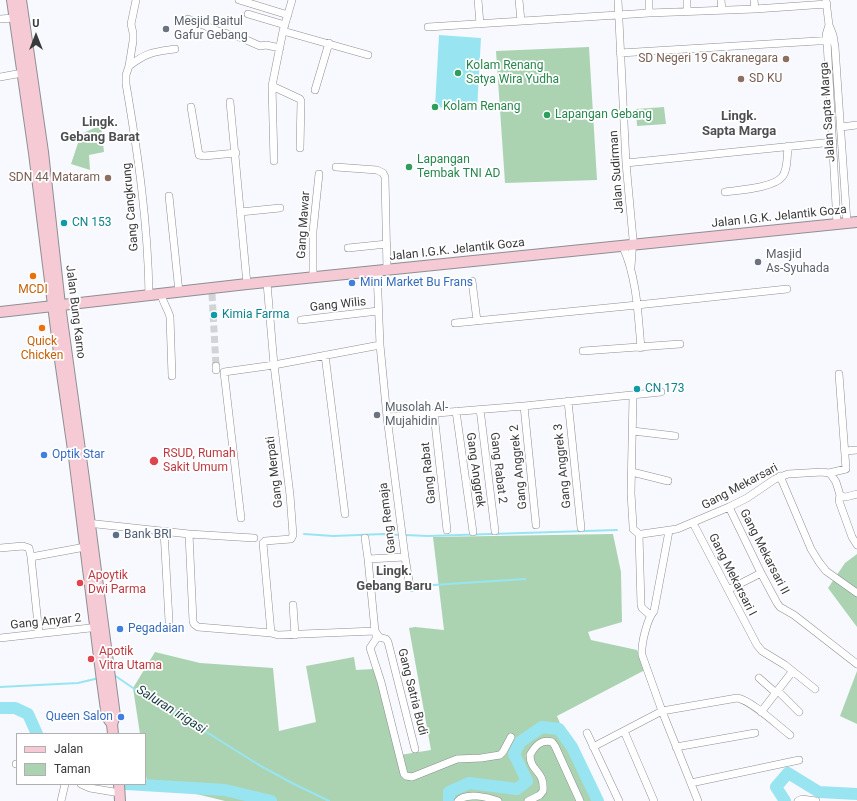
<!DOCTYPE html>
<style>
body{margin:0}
#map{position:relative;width:857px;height:801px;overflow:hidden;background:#f8f9fe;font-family:Roboto,sans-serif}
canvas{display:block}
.legend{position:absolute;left:16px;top:733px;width:130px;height:52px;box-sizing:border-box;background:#fff;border:1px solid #b0b0b1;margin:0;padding:5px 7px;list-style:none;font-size:12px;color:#393a3c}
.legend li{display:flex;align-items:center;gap:8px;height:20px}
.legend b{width:20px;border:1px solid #b0b0b1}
.north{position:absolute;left:16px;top:16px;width:40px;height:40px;-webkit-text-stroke:3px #fff;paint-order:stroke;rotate:0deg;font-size:11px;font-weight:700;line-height:16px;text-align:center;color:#393a3c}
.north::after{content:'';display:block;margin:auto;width:14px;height:18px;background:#393a3c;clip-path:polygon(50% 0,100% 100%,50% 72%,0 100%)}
</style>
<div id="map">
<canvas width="857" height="801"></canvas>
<ul class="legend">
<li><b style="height:5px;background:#f5cad5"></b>Jalan</li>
<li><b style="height:11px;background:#abd3b2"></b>Taman</li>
</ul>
<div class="north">U</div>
</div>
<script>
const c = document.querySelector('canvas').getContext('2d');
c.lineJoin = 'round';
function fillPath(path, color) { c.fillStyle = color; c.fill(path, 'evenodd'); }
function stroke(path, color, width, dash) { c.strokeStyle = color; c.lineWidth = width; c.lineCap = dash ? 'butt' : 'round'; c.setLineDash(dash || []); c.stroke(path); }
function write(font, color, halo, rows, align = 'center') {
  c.font = font + ' Roboto,sans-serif'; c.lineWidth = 3.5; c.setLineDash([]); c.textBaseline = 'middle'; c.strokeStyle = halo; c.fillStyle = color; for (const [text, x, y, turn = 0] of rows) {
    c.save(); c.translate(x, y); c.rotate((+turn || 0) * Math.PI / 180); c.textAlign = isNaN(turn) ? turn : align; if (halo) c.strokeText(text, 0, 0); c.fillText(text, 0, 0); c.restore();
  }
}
fillPath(new Path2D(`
 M 589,47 L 597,180 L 505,183 L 496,51 Z
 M 664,107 L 666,124 L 637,126 L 636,109 Z
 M 101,125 L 104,152 L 89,155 L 90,170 L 71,164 L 81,134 Z
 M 613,534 L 621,572 L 622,622 L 588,632 L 591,640 L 637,650 L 645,670 L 557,716 L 592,801 L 225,801 L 192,793 L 148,788 L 145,770 L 145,734 L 140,734 L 133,688 L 155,652 L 200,663 L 273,668 L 279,731 L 316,722 L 306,666 L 354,657 L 356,670 L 373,669 L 400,755 L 431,750 L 409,628 L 415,627 L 444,630 L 433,537 Z
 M 857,554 L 857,627 L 828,588 L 845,563 Z
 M 857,671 L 857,724 L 840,716 Z`), '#abd3b2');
fillPath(new Path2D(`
 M 439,35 L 481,38 L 477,110 L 435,107 Z`), '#98e5f1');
stroke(new Path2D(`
 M 304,534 L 333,536 L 384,534 L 400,535
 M 405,535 L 428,536 L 617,530
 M 411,591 L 433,585 L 525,579
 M 113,675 L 114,675 L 133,688 L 168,708 L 259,765 L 292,783 L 329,801
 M 0,687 L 78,683 L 99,678`), '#98e5f1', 2);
stroke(new Path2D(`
 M 0,708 L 15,708 L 28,714 L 37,734
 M 126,784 L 225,790 L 271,801
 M 449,801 L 449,792 L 469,783 L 517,789 L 527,781 L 514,754 L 520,742 L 542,727 L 559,729 L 572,747 L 598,801
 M 785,801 L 776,787 L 788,773 L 819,792 L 857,794`), '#98e5f1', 12);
stroke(new Path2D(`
 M 212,294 L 216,366`), '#d2d3d7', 7, [7, 3.5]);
const street = new Path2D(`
 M 136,0 L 131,24 L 133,33 L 133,41 L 129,66 L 126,75 L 126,84 C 138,154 148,224 149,295
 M 239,0 L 288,15
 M 292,0 L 283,31 L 272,86 L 300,99 L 301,101 L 300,148
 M 478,0 L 480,24
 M 519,0 L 521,21
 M 618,0 L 626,163 L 633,239 L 631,267
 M 649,0 L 649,13
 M 687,0 L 687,11
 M 721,0 L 722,10
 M 754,0 L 755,9
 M 826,1 L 829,25 L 833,35 L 835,47 L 847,223
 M 248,14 L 285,25
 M 0,19 L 14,18
 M 188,19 L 218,31 L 242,38 L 260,46 L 266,45 L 280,48
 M 829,25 L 826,35 L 827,41 L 837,224
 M 428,27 L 649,13 L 755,9 L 827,4
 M 283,31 L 368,55
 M 620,53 L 834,40
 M 129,66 C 147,52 154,52 175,49
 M 0,77 L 22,73
 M 272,86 L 274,161
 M 315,90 L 329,43
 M 230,102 L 247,284
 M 191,107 L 199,155 L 204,156 L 236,153
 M 841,127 L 857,125
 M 626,163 L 833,142
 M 336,167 L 377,170 L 383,173 L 385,177 L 387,270
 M 725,192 C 739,190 773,188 782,177 C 788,170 787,155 788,146
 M 169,196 L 179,292
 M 240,212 L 280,208
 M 623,247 C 637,278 638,315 641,348
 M 348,248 L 387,244
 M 377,271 L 380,345 L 387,417 L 524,406 L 661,392
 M 313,278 L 313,231 L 319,174
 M 472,281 L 477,321
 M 267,283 L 274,365 L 290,495 L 293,535 L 291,539 L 265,541 L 263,543 L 271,633
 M 161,294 C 163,303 168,309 170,317 L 172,376
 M 301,320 L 378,311
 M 455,323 L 637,305 L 787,289
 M 583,351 L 680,344
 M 325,355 L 345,514
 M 216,366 L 216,370
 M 633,395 L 631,493 L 633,526 L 633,529 L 639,534 L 642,534 L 677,529 L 729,507 L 747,498 L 775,479 L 788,474 L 822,472 L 829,473 L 832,476 L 836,482 L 840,495 L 839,501 L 852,537 L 857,545
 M 568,401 L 581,528
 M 524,406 L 536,525
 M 480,409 L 495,531
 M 456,411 L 473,532
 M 434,414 L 447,530
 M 633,431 L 675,436
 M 845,451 L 857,450
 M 632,472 L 668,481
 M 829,473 L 846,469 L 839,374
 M 780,476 L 811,549 L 819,562 L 826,571 L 857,593
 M 840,496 L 846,497 L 857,494
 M 729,507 L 761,573 L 777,603 L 780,607 L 794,615 L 857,664
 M 241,518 L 224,372 L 274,365 L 380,345
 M 87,523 L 189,534 L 193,621 L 194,624 L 198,627 L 271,633 L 278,635 L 375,631 L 379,637 L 386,639 L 388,642 L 415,749
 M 693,523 L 757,645 L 762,651 L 785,665 L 815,689
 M 164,531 L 169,621
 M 669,531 L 654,611 C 647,619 641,644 642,655 L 662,711 L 698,801
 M 189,534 L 254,538
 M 639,534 L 641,605 L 642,608 L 650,615
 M 365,538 L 368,559
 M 0,548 L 23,546 L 29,548 L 31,557 L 39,634
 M 31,557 L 85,547
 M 405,557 L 410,587
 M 728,590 L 761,573
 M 293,605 L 295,635
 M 375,631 L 368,559 L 405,557 L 387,417
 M 376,635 L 376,639 L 370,648 L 381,682 L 404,774 L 406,776 L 412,777 L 457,759 L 481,758 L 500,755 L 503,752 L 511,737
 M 0,638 L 99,627
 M 759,678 L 776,693
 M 778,691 L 799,712
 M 761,712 L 792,672
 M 624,731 L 654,801
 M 587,733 L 619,801
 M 593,747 L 662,711 L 737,698 C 751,700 777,725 790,735
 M 676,747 L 755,733
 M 16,764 L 17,764
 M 691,783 L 799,760
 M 81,784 L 90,788 L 120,793
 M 61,801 L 65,784
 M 458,801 C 466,792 488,797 498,801
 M 528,801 L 540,795 L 543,791 C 545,770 530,772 530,755 C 535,746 541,739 552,742 L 555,746 L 580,801
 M 798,801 L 802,799 L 816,801`);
const secondary = new Path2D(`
 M 12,0 L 34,153 L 59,353 L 74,457 L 102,681 L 107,717 L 112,724
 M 21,0 L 43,152 L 60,305 L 84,479 L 115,716 L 112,724 L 113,734
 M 0,312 L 247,284 L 857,222
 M 119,784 L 120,801`);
stroke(street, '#8d8f93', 8);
stroke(secondary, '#8d8f93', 12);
stroke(street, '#fff', 7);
stroke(secondary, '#f5cad5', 10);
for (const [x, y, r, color] of [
 [166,29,4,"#6b7280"],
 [786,59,4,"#8d6e63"],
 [458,73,4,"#2e9e5b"],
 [741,79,4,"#8d6e63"],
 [435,107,4,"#2e9e5b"],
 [547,115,4,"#2e9e5b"],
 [409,167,4,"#2e9e5b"],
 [108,178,4,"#8d6e63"],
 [64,223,4,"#0f9aa8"],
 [758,262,4,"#6b7280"],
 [33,276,4,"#e8710a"],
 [352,283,4,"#3f7fe0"],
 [214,315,4,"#0f9aa8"],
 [42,328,4,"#e8710a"],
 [637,389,4,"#0f9aa8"],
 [377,415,4,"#6b7280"],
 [44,455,4,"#3f7fe0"],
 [154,461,5,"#e0444e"],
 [116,535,4,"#5c6f8a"],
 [80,583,4,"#e0444e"],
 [120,629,4,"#3f7fe0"],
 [91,659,4,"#e0444e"],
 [121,717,4,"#3f7fe0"]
]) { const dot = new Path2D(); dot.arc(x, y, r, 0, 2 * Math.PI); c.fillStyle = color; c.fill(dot); stroke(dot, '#fff', 1.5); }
write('12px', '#5b616d', '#fff', [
 ["Mesjid Baitul",174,22],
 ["Gafur Gebang",174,36],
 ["Masjid",766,255],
 ["As-Syuhada",766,269],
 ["Musolah Al-",385,408],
 ["Mujahidin",385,422]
], 'left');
write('12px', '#785e54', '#fff', [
 ["SD Negeri 19 Cakranegara",778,59],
 ["SD KU",749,79,"left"],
 ["SDN 44 Mataram",100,178]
], 'right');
write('12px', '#27864d', '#fff', [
 ["Kolam Renang",466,66],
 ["Satya Wira Yudha",466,80],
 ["Kolam Renang",443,107],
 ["Lapangan Gebang",555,115],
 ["Lapangan",417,160],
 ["Tembak TNI AD",417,174]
], 'left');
write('12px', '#393a3c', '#fff', [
 ["Jalan Sapta Marga",828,112,-94],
 ["Jalan Sudirman",617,172,-94],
 ["Gang Cangkrung",131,207,-95],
 ["Jalan I.G.K. Jelantik Goza",779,217,-6],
 ["Gang Mawar",304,225,-86],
 ["Jalan I.G.K. Jelantik Goza",457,250,-6],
 ["Gang Wilis",338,305,-6],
 ["Jalan Bung Karno",75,312,83],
 ["Gang Anggrek 3",563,466,-96],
 ["Gang Anggrek 2",519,467,-96],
 ["Gang Rabat 2",498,468,83],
 ["Gang Anggrek",475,470,82],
 ["Gang Merpati",275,472,-97],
 ["Gang Rabat",429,473,-96],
 ["Gang Mekarsari",740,487,-28],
 ["Gang Remaja",388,518,-97],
 ["Gang Mekarsari II",764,552,63],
 ["Gang Mekarsari I",732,575,63],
 ["Gang Anyar 2",46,622,-6],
 ["Gang Satria Budi",412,692,76]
]);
write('12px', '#0d838f', '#fff', [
 ["CN 153",72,223],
 ["Kimia Farma",222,315],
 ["CN 173",645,389]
], 'left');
write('12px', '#366cbe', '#fff', [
 ["Mini Market Bu Frans",360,283],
 ["Optik Star",52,455],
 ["Pegadaian",128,629],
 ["Queen Salon",113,717,"right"]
], 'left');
write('12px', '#c56008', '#fff', [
 ["MCDI",33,290],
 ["Quick",42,342],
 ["Chicken",42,356]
]);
write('12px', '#be3a42', '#fff', [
 ["RSUD, Rumah",163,454],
 ["Sakit Umum",163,468],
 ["Apoytik",88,576],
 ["Dwi Parma",88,590],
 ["Apotik",99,652],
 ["Vitra Utama",99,666]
], 'left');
write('12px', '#4e5e75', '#fff', [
 ["Bank BRI",124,535]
], 'left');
write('bold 13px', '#4e4f53', '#fff', [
 ["Lingk.",739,117],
 ["Sapta Marga",739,132],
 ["Lingk.",100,123],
 ["Gebang Barat",100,138],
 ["Lingk.",394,572],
 ["Gebang Baru",394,587]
]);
write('italic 13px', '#183c42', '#fff', [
 ["Saluran irigasi",171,710,32]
]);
</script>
